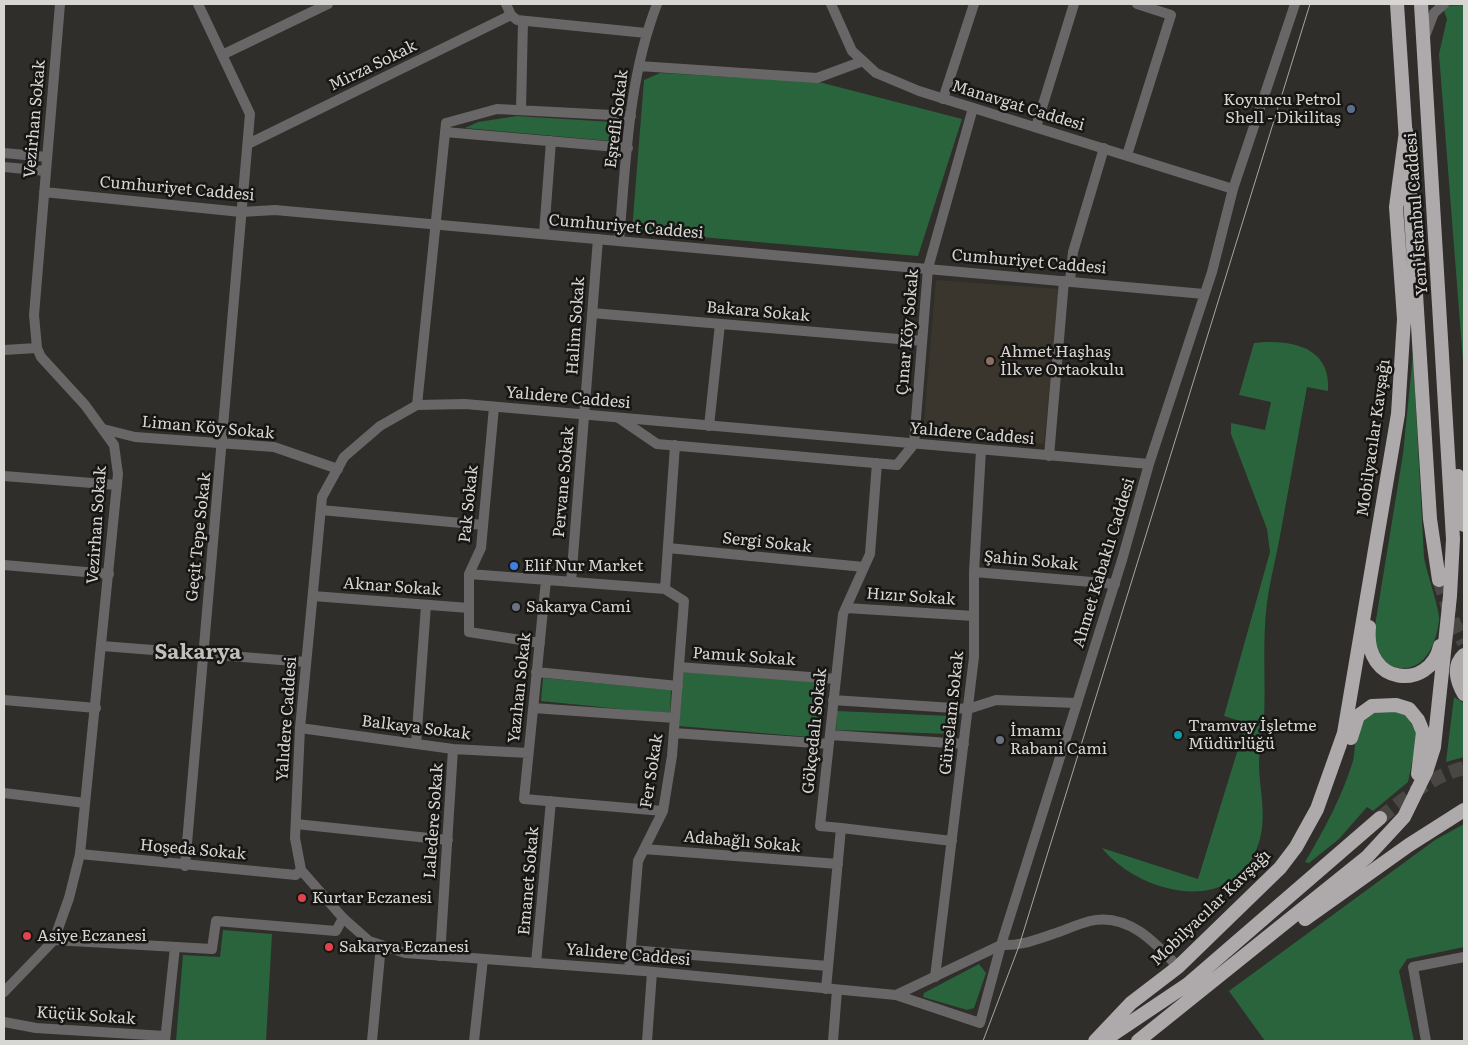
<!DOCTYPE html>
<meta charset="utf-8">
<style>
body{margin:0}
#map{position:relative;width:1468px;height:1045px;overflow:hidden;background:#2f2e2a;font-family:Literata,serif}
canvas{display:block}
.frame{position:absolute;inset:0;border:5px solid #d7d6d3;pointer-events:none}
</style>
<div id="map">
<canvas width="1468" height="1045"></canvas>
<div class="frame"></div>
</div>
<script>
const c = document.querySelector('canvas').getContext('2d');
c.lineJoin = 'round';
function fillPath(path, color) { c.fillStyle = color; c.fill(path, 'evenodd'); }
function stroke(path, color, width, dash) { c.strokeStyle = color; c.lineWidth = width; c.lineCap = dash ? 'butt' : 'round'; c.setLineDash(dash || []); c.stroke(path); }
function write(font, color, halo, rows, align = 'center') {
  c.font = font + ' Literata,serif'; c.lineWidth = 5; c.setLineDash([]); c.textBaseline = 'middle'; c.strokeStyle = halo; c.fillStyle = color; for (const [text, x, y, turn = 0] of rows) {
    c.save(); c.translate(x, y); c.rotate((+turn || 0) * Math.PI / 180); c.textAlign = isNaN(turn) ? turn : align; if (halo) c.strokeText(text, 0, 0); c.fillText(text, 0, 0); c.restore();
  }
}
fillPath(new Path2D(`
 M 936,280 L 1059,289 L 1044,444 L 923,433 Z`), '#3a362d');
fillPath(new Path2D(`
 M 1464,5 L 1464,374 L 1439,54 L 1447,19 L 1442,6 Z
 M 660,73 L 819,82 L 962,119 L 918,256 L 632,231 L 644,80 Z
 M 517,116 L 612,122 L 610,141 L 465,128 L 478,122 Z
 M 1265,342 C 1299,341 1331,351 1328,391 L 1307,387 C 1298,437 1289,486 1280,536 C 1276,558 1270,580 1267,603 C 1262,641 1266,681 1264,720 C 1263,735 1259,749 1259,765 C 1260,797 1269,822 1255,853 C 1226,917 1136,891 1102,848 L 1198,879 L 1246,723 L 1224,716 L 1270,552 L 1267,529 L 1231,434 L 1231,423 L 1265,430 L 1271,402 L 1239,395 L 1254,343 Z
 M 1413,354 L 1424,557 C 1426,571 1441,613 1439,621 C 1436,644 1425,671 1399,668 C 1392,667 1383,662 1379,656 C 1376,651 1375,643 1373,638 L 1403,454 Z
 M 683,672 L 824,682 L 820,738 L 679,726 Z
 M 543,678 L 671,690 L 670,714 L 541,701 Z
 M 1454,697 L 1464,703 L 1464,757 L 1446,762 Z
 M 1386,709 L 1404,712 L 1415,729 L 1417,738 L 1408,782 L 1373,811 L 1367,807 L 1339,839 L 1309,863 L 1305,862 C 1324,830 1342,797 1353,761 C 1356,750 1354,731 1360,723 C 1368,714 1376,711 1386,709 Z
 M 837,711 L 951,716 L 951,734 L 836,730 Z
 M 1464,824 L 1464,947 L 1407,959 L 1399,971 L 1414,1041 L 1265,1041 L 1229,991 L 1435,840 Z
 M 223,930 L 272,934 L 266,1041 L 176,1041 L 183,955 L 220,957 Z
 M 979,964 L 986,973 L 974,1008 L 967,1010 L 923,997 L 924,993 Z`), '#2a643c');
stroke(new Path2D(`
 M 1439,580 L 1452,619 L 1464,643
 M 1380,818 C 1404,799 1433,775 1464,768`), '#484743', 14, [14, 7]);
stroke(new Path2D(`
 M 506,4 L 511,15 L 517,20 L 646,33
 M 222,55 L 328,4
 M 639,66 L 817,78 L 863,61
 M 943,99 L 974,4
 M 521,110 L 523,21
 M 1036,127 L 1074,4
 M 445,132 L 628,148
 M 248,144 L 511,15
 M 4,153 L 47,157
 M 1127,155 L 1171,15 L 1137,4
 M 4,167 L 46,171
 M 1233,189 L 1295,4
 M 544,234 L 551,141
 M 619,241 C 626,161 628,79 657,4
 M 1070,281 L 1073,252 L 1104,148
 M 592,313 L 922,341
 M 417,405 L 446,123 L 497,109 L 631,116
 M 494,407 L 481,548 L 469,574 L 469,632 L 540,643
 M 619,418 L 657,444 L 897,465 L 914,444 L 928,268 L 973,108
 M 709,426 L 720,324
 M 103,429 L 135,437 L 274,447 L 338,469
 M 1049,456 L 1064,281
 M 4,476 L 117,485
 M 321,510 L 483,525
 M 668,548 L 864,567
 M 4,565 L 109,574
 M 974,572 L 1115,584
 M 469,574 L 665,589
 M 546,580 L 524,799 L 663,811
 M 571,582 L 598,239
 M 313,596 L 469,608
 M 846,608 L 974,616
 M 102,646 L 306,662
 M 679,667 L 836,679
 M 536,672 L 678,686
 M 4,700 L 96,708
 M 833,700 L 968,709 L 996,700 L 1077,703
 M 533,708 L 675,718
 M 300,728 L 453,749 L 528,753
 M 674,733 L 829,744
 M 830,735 L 964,744
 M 416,744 L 426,605
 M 4,793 L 85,803
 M 296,824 L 448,840
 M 841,828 L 952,841
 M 644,849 L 838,864
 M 80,854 L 296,875 L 301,870
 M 185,866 L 250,114 L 198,4
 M 54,940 L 212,949 L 216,921 L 336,931 L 343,918
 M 631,950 L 828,966
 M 440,956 L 453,749
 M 536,963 L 551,801
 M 629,970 L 638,861 L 663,811 L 672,756 L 684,601 L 665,589 L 675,445
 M 935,977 L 974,657 L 974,572 L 981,450
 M 826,989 L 841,828 L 820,826 L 843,614 L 870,554 L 877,463
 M 896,995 L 980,1023 L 1001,945
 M 4,1022 L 36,1028 L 165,1036
 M 165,1041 L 175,947
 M 372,1041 L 381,945
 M 474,1041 L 483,959
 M 647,1041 L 652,972
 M 833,1041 L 837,990
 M 1426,1041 L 1413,967 L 1464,957`), '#696667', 10);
stroke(new Path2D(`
 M 831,4 L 852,51 L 876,73 L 919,91 L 1233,189 L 1212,272 L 1149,464 L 1122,560 L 1001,945
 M 1424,39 L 1434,13 L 1444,4
 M 44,192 L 241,212 L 275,210 L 1204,294
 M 4,350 L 37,348
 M 1149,464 L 465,404 L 417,405 L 380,426 L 344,457 L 322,497 L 300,728 L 295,838 L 301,870 L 343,918 L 369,941 L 405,953 L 644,971 L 896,995 L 1001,945 C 1020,946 1035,940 1053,934 C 1065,930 1078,924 1090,921 C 1127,912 1155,942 1178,967
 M 4,992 L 54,940 L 69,898 L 80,854 L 118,474 L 114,445 L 85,405 L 41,357 L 37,348 L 34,315 L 60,4`), '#696667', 10);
stroke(new Path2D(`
 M 1397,4 L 1406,141
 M 1408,165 L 1430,519 L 1439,580
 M 1458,476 L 1464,525
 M 1369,627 C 1363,686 1430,691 1440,646
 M 1464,655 C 1452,666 1457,682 1464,694
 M 1351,738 L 1358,716 L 1372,706 L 1396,705 L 1409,709 L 1418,720 L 1423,732 L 1418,774
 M 1305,919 L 1409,845 L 1464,810
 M 1095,1041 L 1131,1003 L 1178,967 L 1280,868 L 1296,847 L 1317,809 L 1344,733 L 1398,414 L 1404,319 L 1396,207 L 1406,131
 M 1103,1041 L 1188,984 L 1380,818
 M 1138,1041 L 1367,857 L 1404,817 L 1426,772 L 1434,747 L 1450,596 L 1453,539 L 1421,4`), '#aea9ab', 14);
stroke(new Path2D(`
 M 983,1041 L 1019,946 L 1310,4`), '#a7a6a3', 1);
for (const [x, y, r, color] of [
 [1351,109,5,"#5c6f8a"],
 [990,361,5,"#8d6e63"],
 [514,566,5,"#3f7fe0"],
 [516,607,5,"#6b7280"],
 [1178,735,5,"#0f9aa8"],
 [1000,740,5,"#6b7280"],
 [302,898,5,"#e0444e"],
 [27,936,5,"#e0444e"],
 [329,947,5,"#e0444e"]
]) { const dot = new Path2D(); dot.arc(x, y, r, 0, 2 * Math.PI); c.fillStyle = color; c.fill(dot); stroke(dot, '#171614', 2); }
write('16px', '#d7d6d3', '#171614', [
 ["Mirza Sokak",373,66,-26],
 ["Manavgat Caddesi",1018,106,17],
 ["Vezirhan Sokak",35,119,-85],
 ["Eşrefli Sokak",617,119,-83],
 ["Cumhuriyet Caddesi",177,189,5],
 ["Yeni İstanbul Caddesi",1417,214,-94],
 ["Cumhuriyet Caddesi",626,227,5],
 ["Cumhuriyet Caddesi",1029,262,5],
 ["Bakara Sokak",758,312,5],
 ["Halim Sokak",576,326,-86],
 ["Çınar Köy Sokak",908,332,-85],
 ["Yalıdere Caddesi",568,398,5],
 ["Liman Köy Sokak",208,428,5],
 ["Yalıdere Caddesi",972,434,5],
 ["Mobilyacılar Kavşağı",1374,438,-82],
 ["Pervane Sokak",564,482,-85],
 ["Pak Sokak",469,504,-84],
 ["Vezirhan Sokak",97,525,-86],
 ["Geçit Tepe Sokak",199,537,-84],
 ["Sergi Sokak",767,543,6],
 ["Şahin Sokak",1031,561,5],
 ["Ahmet Kabaklı Caddesi",1104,563,-73],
 ["Aknar Sokak",392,587,4],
 ["Hızır Sokak",911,597,4],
 ["Pamuk Sokak",744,657,4],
 ["Yazıhan Sokak",520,688,-84],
 ["Gürselam Sokak",952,713,-84],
 ["Yalıdere Caddesi",287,719,-86],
 ["Balkaya Sokak",416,728,7],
 ["Gökçedalı Sokak",815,731,-84],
 ["Fer Sokak",652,771,-81],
 ["Laledere Sokak",434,821,-86],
 ["Adabağlı Sokak",742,842,5],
 ["Hoşeda Sokak",193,850,5],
 ["Emanet Sokak",529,881,-85],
 ["Mobilyacılar Kavşağı",1211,908,-44],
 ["Yalıdere Caddesi",628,955,5],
 ["Küçük Sokak",86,1016,4]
]);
write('16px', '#d7d6d3', '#171614', [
 ["Koyuncu Petrol",1341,100,"right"],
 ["Shell - Dikilitaş",1341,118,"right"],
 ["Ahmet Haşhaş",1000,352],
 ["İlk ve Ortaokulu",1000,370],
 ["Elif Nur Market",524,566],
 ["Sakarya Cami",526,607],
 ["Tramvay İşletme",1188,726],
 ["Müdürlüğü",1188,744],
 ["İmamı",1010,731],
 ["Rabani Cami",1010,749],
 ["Kurtar Eczanesi",312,898],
 ["Asiye Eczanesi",37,936],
 ["Sakarya Eczanesi",339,947]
], 'left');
write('bold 21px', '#c1bfba', '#171614', [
 ["Sakarya",198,653]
]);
</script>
